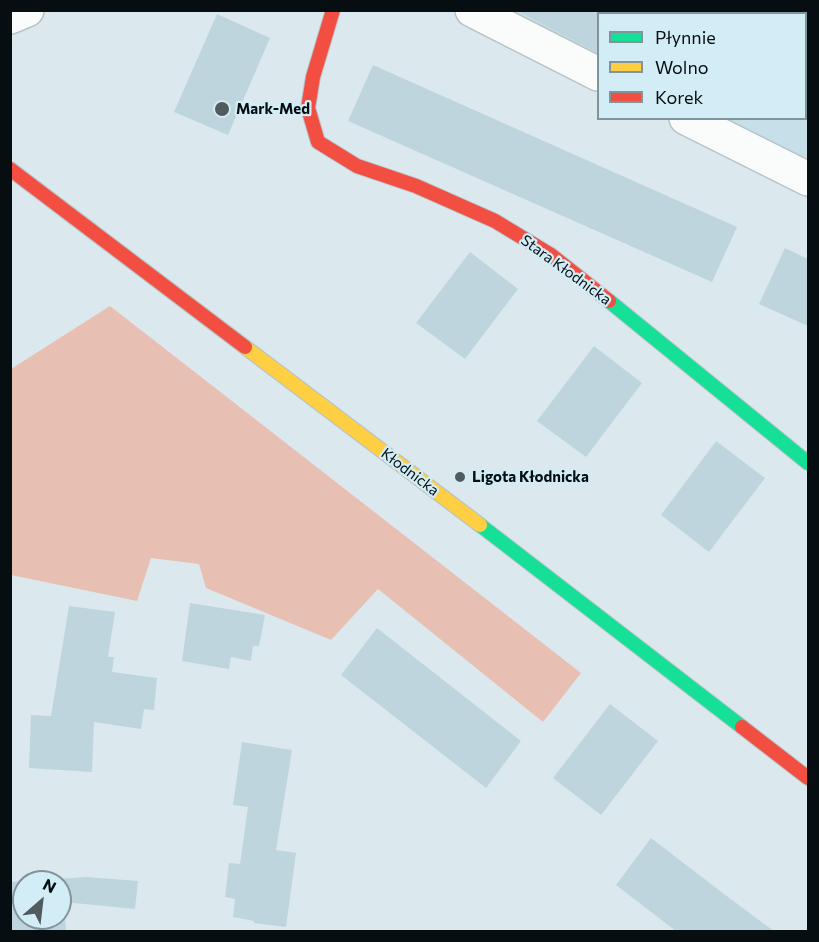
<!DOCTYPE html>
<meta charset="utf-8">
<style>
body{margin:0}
#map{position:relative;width:819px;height:942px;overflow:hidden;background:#dbe9ee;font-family:Commissioner,sans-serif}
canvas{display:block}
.frame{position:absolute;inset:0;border:12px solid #060e11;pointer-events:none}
.legend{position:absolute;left:597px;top:12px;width:210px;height:108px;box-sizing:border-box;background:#d3edf6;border:2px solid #81949a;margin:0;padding:8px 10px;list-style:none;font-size:18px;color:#060e11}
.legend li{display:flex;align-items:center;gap:12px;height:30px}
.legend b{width:30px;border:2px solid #81949a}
.north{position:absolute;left:12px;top:870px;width:60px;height:60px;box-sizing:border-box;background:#d3edf6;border:2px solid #81949a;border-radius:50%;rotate:28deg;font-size:16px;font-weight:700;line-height:24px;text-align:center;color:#060e11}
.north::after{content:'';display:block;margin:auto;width:21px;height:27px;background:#515b5e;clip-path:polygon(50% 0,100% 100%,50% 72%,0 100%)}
</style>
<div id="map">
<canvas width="819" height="942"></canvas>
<div class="frame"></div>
<ul class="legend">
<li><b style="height:8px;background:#16e098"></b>Płynnie</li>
<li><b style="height:8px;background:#ffcf43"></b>Wolno</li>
<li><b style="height:8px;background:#f24e42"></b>Korek</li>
</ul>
<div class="north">N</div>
</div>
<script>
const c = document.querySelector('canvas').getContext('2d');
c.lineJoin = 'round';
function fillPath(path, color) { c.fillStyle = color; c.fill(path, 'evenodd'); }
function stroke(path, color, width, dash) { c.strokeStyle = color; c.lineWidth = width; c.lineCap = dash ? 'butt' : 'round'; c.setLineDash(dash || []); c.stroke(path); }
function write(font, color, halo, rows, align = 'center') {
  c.font = font + ' Commissioner,sans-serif'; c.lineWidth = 4.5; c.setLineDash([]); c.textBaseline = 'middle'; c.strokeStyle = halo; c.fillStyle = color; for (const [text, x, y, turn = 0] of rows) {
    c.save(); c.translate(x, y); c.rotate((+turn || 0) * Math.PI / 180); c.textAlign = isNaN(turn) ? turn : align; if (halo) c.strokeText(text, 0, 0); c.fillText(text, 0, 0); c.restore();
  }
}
fillPath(new Path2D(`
 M 490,11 L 808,11 L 808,169 L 707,119 L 806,118 L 806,14 L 598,14 L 598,65 Z`), '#c7dfe8');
fillPath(new Path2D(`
 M 110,306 L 581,673 L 543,722 L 378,589 L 331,640 L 206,588 L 199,564 L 151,558 L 137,601 L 11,575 L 11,369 Z`), '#e7c0b3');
fillPath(new Path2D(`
 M 516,10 L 598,10 L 598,53 L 565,36 Z
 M 217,14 L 270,38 L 228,135 L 174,112 Z
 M 373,65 L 737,227 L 712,282 L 348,121 Z
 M 785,248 L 808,259 L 808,326 L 759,304 Z
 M 470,252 L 518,289 L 465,359 L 416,323 Z
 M 594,346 L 642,383 L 586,457 L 537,421 Z
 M 716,441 L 765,478 L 709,552 L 661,515 Z
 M 190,603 L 265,615 L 259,646 L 253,646 L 251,661 L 231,657 L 229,669 L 182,661 Z
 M 69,606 L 115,612 L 108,657 L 114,657 L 112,672 L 157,678 L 154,710 L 144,709 L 141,729 L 94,722 L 92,772 L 29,768 L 31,715 L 51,716 Z
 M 377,628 L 521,741 L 486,788 L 341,675 Z
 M 610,704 L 658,741 L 601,815 L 553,778 Z
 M 242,742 L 292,750 L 276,850 L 296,853 L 286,927 L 254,923 L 254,921 L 233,917 L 235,899 L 225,897 L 229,863 L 240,864 L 248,807 L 233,805 Z
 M 651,838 L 724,894 L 775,932 L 677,932 L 616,885 Z
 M 87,877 L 138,881 L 135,909 L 64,902 L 66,932 L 10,932 L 10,882 ZM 24,882 L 60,882 L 60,918 L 24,918 Z`), '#bed5dd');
const street = new Path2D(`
 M 472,10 L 598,74
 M 10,17 L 27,10
 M 686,118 L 808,179`);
const fast = new Path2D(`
 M 609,301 L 808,463
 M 480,525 L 742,727`);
const slow = new Path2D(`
 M 245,347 L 480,525`);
const jam = new Path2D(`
 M 333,10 L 313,77 L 308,108 L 318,142 L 357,166 L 416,186 L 495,221 L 551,255 L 609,301
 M 10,169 L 245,347
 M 742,727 L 808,778`);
stroke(street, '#b8c2c6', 36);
stroke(fast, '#b8c2c6', 16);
stroke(slow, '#b8c2c6', 16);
stroke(jam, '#b8c2c6', 16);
stroke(street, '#fafcfc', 33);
stroke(fast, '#16e098', 14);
stroke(slow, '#ffcf43', 14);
stroke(jam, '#f24e42', 14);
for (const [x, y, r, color] of [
 [222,109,8,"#515b5e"],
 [460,477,6,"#515b5e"]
]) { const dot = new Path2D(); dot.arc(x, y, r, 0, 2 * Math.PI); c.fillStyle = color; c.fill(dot); stroke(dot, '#d3edf6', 2); }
write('bold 15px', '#060e11', '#d3edf6', [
 ["Mark-Med",236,109],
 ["Ligota Kłodnicka",472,477]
], 'left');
write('15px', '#060e11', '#d3edf6', [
 ["Stara Kłodnicka",566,270,36],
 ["Kłodnicka",410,472,37]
]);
</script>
